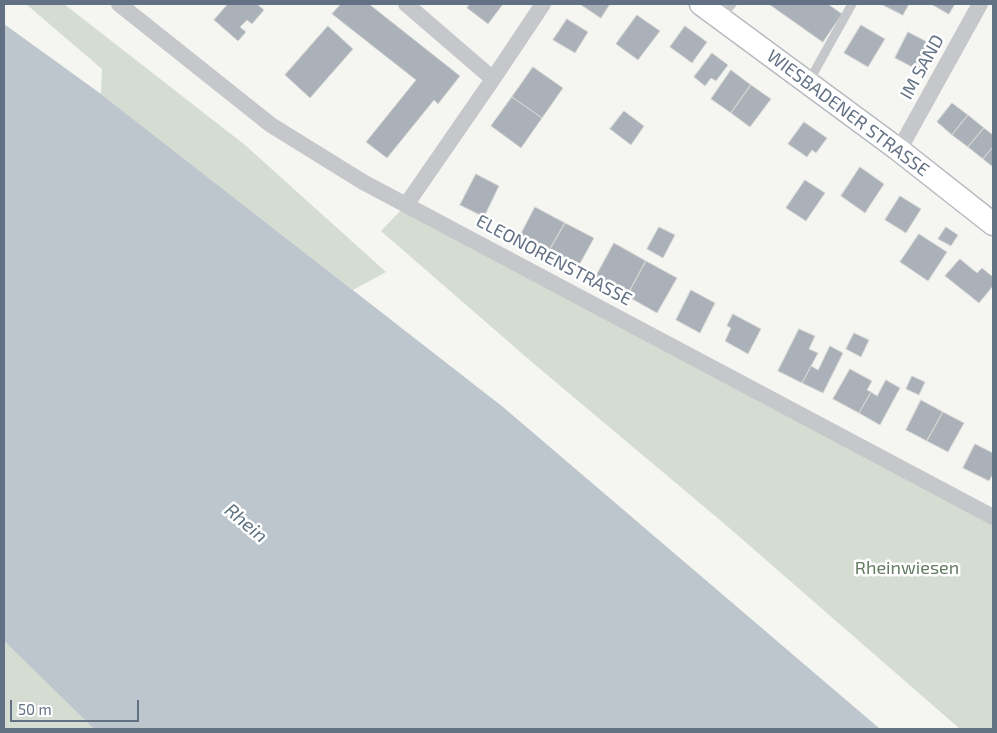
<!DOCTYPE html>
<style>
body{margin:0}
#map{position:relative;width:997px;height:733px;overflow:hidden;background:#f5f5f1;font-family:"Exo 2",sans-serif}
canvas{display:block}
.frame{position:absolute;inset:0;border:5px solid #637184;pointer-events:none}
.scale{position:absolute;left:10px;top:700px;width:129px;height:22px;box-sizing:border-box;border:2px solid #637184;border-top:0;padding-left:6px;font-size:15px;line-height:18px;white-space:nowrap;color:#637184;-webkit-text-stroke:4px #fff;paint-order:stroke}
</style>
<div id="map">
<canvas width="997" height="733"></canvas>
<div class="frame"></div>
<div class="scale">50 m</div>
</div>
<script>
const c = document.querySelector('canvas').getContext('2d');
c.lineJoin = 'round';
function fillPath(path, color) { c.fillStyle = color; c.fill(path, 'evenodd'); }
function stroke(path, color, width, dash) { c.strokeStyle = color; c.lineWidth = width; c.lineCap = dash ? 'butt' : 'round'; c.setLineDash(dash || []); c.stroke(path); }
function write(font, color, halo, rows, align = 'center') {
  c.font = font + ' "Exo 2",sans-serif'; c.lineWidth = 5; c.setLineDash([]); c.textBaseline = 'middle'; c.strokeStyle = halo; c.fillStyle = color; for (const [text, x, y, turn = 0] of rows) {
    c.save(); c.translate(x, y); c.rotate((+turn || 0) * Math.PI / 180); c.textAlign = isNaN(turn) ? turn : align; if (halo) c.strokeText(text, 0, 0); c.fillText(text, 0, 0); c.restore();
  }
}
fillPath(new Path2D(`
 M 26,4 L 64,4 L 245,145 L 386,272 L 353,290 L 101,94 L 102,69 Z
 M 406,205 L 993,517 L 993,729 L 960,729 L 727,526 L 533,363 L 381,231 Z
 M 4,641 L 94,729 L 4,729 Z`), '#d5dcd2');
fillPath(new Path2D(`
 M 4,24 L 101,94 L 503,407 L 880,729 L 94,729 L 4,641 Z`), '#bdc6cd');
const building = new Path2D(`
 M 228,4 L 257,4 L 264,10 L 252,24 L 247,20 L 240,27 L 246,32 L 238,41 L 214,20 Z
 M 341,4 L 369,4 L 460,76 L 438,104 L 434,100 L 387,158 L 366,142 L 416,80 L 332,14 Z
 M 470,4 L 503,4 L 488,24 L 467,8 Z
 M 580,4 L 610,4 L 601,18 Z
 M 769,4 L 828,4 L 842,14 L 823,42 Z
 M 881,4 L 909,4 L 903,15 Z
 M 931,4 L 955,4 L 949,14 Z
 M 637,15 L 660,31 L 638,60 L 616,44 Z
 M 567,19 L 588,32 L 575,53 L 553,40 Z
 M 861,25 L 885,39 L 868,67 L 844,53 Z
 M 328,26 L 353,49 L 310,98 L 285,75 Z
 M 685,26 L 707,42 L 692,63 L 670,47 Z
 M 908,32 L 933,45 L 920,71 L 895,58 Z
 M 712,53 L 728,65 L 716,81 L 711,78 L 705,86 L 694,77 Z
 M 533,67 L 563,88 L 542,118 L 512,97 Z
 M 731,70 L 751,85 L 731,113 L 711,99 Z
 M 751,85 L 771,99 L 750,127 L 731,113 Z
 M 512,97 L 542,118 L 521,148 L 491,126 Z
 M 952,103 L 968,115 L 952,135 L 937,122 Z
 M 624,111 L 644,126 L 631,145 L 610,129 Z
 M 968,115 L 984,128 L 968,147 L 952,135 Z
 M 804,122 L 827,138 L 816,153 L 812,150 L 807,157 L 788,144 Z
 M 984,128 L 993,135 L 993,147 L 983,159 L 968,147 Z
 M 993,147 L 993,167 L 983,159 Z
 M 860,167 L 884,184 L 865,213 L 841,196 Z
 M 476,174 L 499,186 L 484,217 L 460,205 Z
 M 805,180 L 825,193 L 806,221 L 786,208 Z
 M 900,196 L 921,209 L 906,233 L 885,220 Z
 M 535,207 L 565,223 L 549,251 L 520,236 Z
 M 565,223 L 594,238 L 578,267 L 549,251 Z
 M 659,227 L 675,235 L 663,258 L 647,249 Z
 M 946,227 L 958,235 L 951,246 L 938,239 Z
 M 919,234 L 947,252 L 928,281 L 900,262 Z
 M 614,243 L 646,261 L 627,296 L 595,278 Z
 M 960,259 L 977,273 L 982,268 L 993,277 L 993,286 L 979,303 L 945,276 Z
 M 646,261 L 677,278 L 657,313 L 627,296 Z
 M 691,290 L 715,303 L 700,333 L 676,320 Z
 M 733,314 L 761,329 L 748,354 L 725,341 L 731,328 L 727,326 Z
 M 799,329 L 815,336 L 809,349 L 818,353 L 802,383 L 778,371 Z
 M 854,333 L 869,340 L 861,357 L 846,349 Z
 M 830,346 L 843,353 L 823,393 L 802,383 L 811,366 L 818,370 Z
 M 850,369 L 872,381 L 867,390 L 871,392 L 859,413 L 833,399 Z
 M 912,376 L 925,382 L 919,395 L 906,389 Z
 M 886,380 L 900,388 L 880,425 L 859,413 L 871,392 L 877,396 Z
 M 921,400 L 943,412 L 927,441 L 906,430 Z
 M 943,412 L 964,423 L 948,452 L 927,441 Z
 M 975,444 L 993,453 L 993,474 L 989,481 L 963,468 Z`);
fillPath(building, '#aab1b8');
stroke(building, '#d6d6d4', 1);
const secondary = new Path2D(`
 M 701,4 L 899,150 L 993,224`);
stroke(secondary, '#b7bac0', 25);
stroke(new Path2D(`
 M 720,17 L 732,4
 M 808,83 L 852,4`), '#c5c7cb', 9);
stroke(new Path2D(`
 M 119,4 L 271,125 L 363,182 L 993,517
 M 406,4 L 493,79
 M 899,150 L 980,4
 M 406,205 L 493,79 L 543,4`), '#c5c7cb', 16);
stroke(secondary, '#fff', 22);
write('18px', '#637184', '#fff', [
 ["IM SAND",922,67,-61],
 ["WIESBADENER STRASSE",848,113,37],
 ["ELEONORENSTRASSE",554,260,28]
]);
write('18px', '#647a62', '#fff', [
 ["Rheinwiesen",907,568]
]);
write('italic 19px', '#5f7381', '#fff', [
 ["Rhein",246,523,40]
]);
</script>
